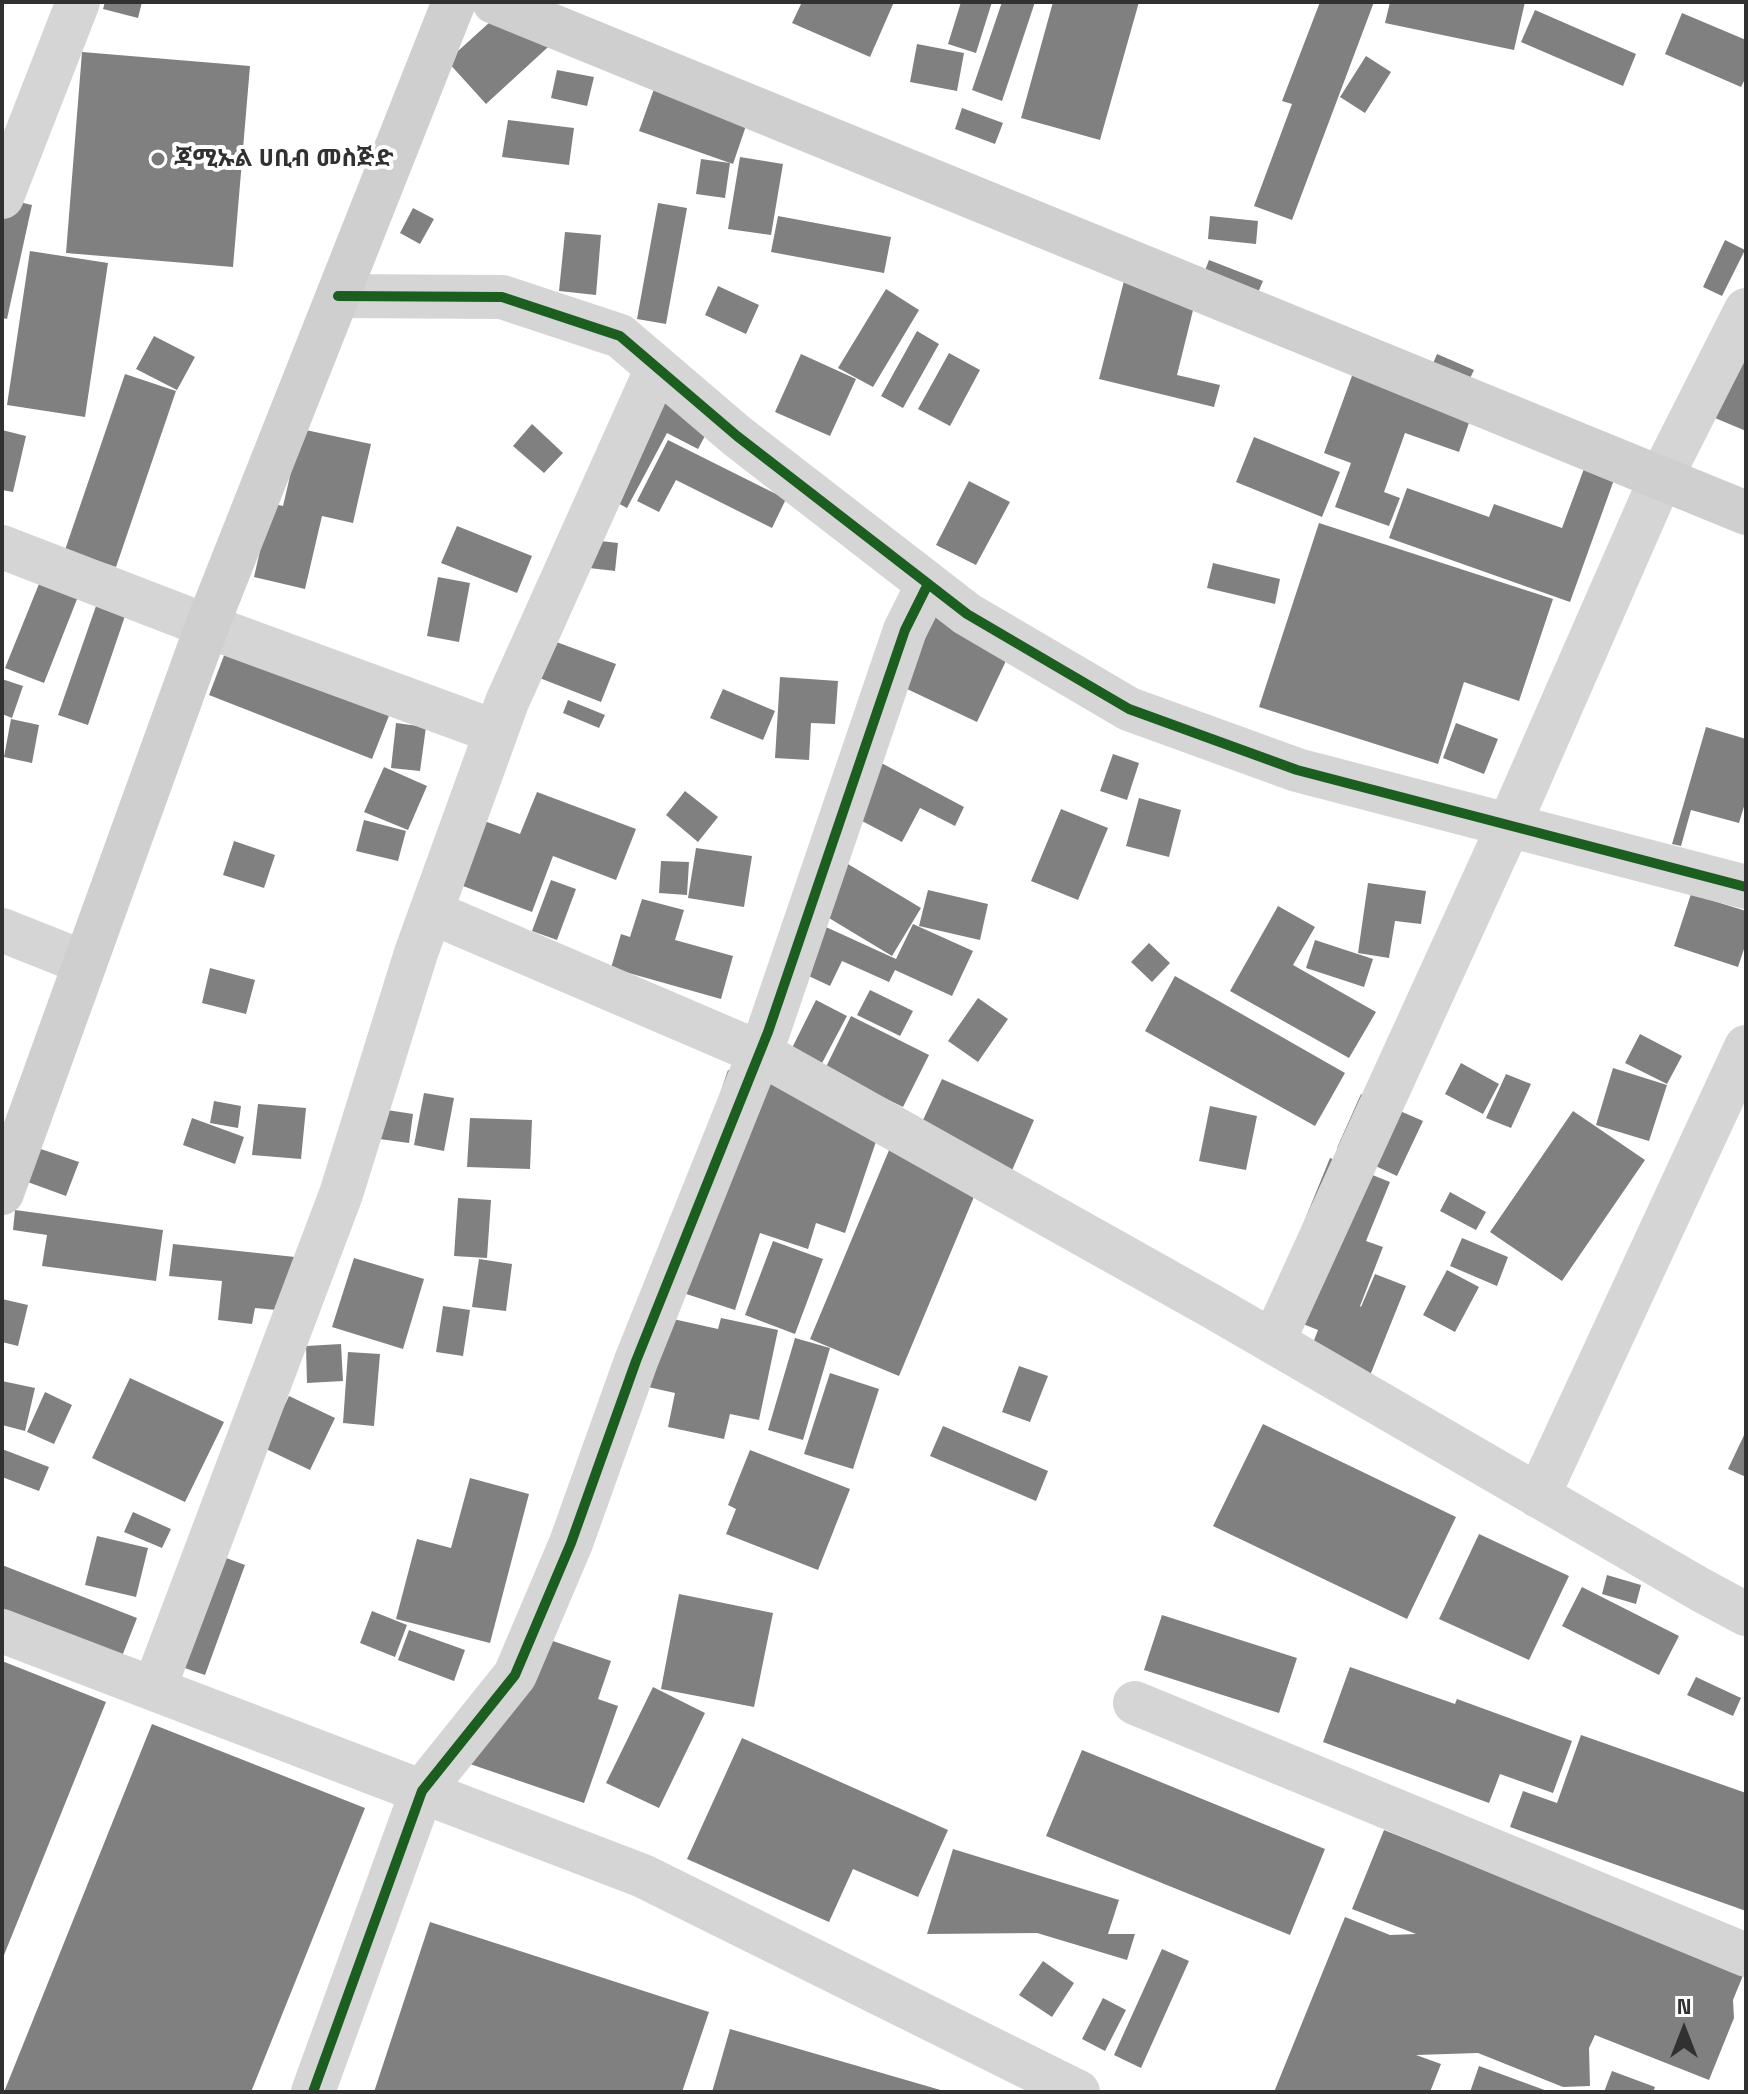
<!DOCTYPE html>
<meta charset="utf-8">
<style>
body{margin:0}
#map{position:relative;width:1748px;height:2094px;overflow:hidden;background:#fff;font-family:"Space Grotesk",sans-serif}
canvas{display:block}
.frame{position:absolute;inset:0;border:4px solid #313131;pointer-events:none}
.north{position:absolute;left:1644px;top:1990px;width:80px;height:80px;-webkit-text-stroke:6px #fff;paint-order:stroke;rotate:0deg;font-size:22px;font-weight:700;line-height:32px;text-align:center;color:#313131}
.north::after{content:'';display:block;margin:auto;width:28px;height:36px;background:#313131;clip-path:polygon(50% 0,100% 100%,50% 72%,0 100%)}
</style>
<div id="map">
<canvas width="1748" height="2094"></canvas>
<div class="frame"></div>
<div class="north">N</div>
</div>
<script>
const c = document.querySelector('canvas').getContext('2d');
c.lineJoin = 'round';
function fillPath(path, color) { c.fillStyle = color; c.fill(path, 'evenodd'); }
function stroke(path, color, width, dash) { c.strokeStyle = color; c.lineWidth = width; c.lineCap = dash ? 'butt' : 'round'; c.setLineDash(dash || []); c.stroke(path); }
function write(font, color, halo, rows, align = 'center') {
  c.font = font + ' "Space Grotesk","Noto Sans Ethiopic",sans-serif'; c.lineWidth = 8; c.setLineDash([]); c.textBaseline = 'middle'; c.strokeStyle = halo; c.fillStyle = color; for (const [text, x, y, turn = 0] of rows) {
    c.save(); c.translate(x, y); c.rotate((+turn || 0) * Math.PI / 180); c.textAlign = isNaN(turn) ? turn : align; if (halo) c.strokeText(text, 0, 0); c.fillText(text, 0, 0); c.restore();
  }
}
fillPath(new Path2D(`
 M 105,2 L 142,2 L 138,18 L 103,9 Z
 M 512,2 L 571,26 L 486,104 L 447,61 Z
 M 802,2 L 894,2 L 870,57 L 792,23 Z
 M 961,2 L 992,2 L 976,53 L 948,44 Z
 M 1002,2 L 1035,2 L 1002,101 L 972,90 Z
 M 1053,2 L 1139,2 L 1100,140 L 1021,118 Z
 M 1320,2 L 1374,2 L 1292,220 L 1254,206 L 1292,104 L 1282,101 Z
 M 1390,2 L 1525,2 L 1514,50 L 1385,23 Z
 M 1535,10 L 1636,54 L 1623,86 L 1521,42 Z
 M 1682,13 L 1746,40 L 1746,77 L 1741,87 L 1665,54 Z
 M 917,44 L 964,53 L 957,91 L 910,82 Z
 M 82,52 L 250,66 L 233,267 L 66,253 Z
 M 1366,56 L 1391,72 L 1365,113 L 1340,97 Z
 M 557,70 L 594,77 L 587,106 L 551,98 Z
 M 654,89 L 748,120 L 733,164 L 639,131 Z
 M 962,108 L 1003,123 L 995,144 L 955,129 Z
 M 508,120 L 574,128 L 569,165 L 502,157 Z
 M 740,157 L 783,164 L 771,235 L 728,229 Z
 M 701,159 L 730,163 L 725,198 L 696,194 Z
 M 2,198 L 32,205 L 7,319 L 2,318 Z
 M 658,203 L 687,208 L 666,324 L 637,319 Z
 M 413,208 L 434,219 L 420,244 L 400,233 Z
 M 778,216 L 891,237 L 884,273 L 771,252 Z
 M 1210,216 L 1258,221 L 1256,244 L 1208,239 Z
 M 565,232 L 601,235 L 596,295 L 559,291 Z
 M 1725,240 L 1745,250 L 1722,296 L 1703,287 Z
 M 30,251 L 108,263 L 85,417 L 7,405 Z
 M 1209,260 L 1263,281 L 1254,302 L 1201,281 Z
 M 1124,281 L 1196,298 L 1177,375 L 1220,385 L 1214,407 L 1099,379 Z
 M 718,286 L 759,305 L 746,334 L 705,315 Z
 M 886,289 L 919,310 L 873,387 L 838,368 Z
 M 917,331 L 939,344 L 903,408 L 881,396 Z
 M 154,336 L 195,357 L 177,390 L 136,369 Z
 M 1746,345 L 1746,431 L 1715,418 Z
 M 949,353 L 980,370 L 950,426 L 918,409 Z
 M 801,354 L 856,379 L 830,436 L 775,412 Z
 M 1437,354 L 1474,370 L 1464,391 L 1428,375 Z
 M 1353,373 L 1472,414 L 1459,452 L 1405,433 L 1384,492 L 1400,498 L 1389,526 L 1335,507 L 1351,463 L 1324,453 Z
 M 125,374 L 176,391 L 116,567 L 65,550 Z
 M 653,389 L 713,421 L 698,449 L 667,433 L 627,508 L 597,492 Z
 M 532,424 L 563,453 L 544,473 L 513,446 Z
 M 301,429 L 371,444 L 353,523 L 322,516 L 305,589 L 254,577 L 271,503 L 283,506 Z
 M 2,430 L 26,436 L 13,492 L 2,490 Z
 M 1254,437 L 1340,472 L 1322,517 L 1236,482 Z
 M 668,440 L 786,499 L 772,528 L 676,480 L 659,512 L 637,501 Z
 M 1585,466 L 1615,477 L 1570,602 L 1389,538 L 1407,488 L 1489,517 L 1494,504 L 1562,528 Z
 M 969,481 L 1010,502 L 976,565 L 936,545 Z
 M 1319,523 L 1553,599 L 1519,701 L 1464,682 L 1438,764 L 1259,707 Z
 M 457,526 L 532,556 L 517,593 L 441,563 Z
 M 592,540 L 618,543 L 615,571 L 589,568 Z
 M 1213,563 L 1280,579 L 1275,604 L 1207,588 Z
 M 43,574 L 81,589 L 44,683 L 5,668 Z
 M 438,577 L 470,583 L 459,642 L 427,636 Z
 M 908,594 L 1014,644 L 977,722 L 871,672 Z
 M 96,606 L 125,616 L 88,725 L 58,715 Z
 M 551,640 L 616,664 L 601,702 L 537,677 Z
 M 228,645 L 392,708 L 372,759 L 209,695 Z
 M 780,677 L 838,681 L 835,724 L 811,723 L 809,760 L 775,758 Z
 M 2,679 L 23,686 L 12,718 L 2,714 Z
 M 723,689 L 775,711 L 763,740 L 710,718 Z
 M 568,700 L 605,715 L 599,728 L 563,713 Z
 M 11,719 L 39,725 L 32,763 L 4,757 Z
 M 396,723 L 426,727 L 420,771 L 391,768 Z
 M 1456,723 L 1498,739 L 1484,774 L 1443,758 Z
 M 1706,727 L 1746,739 L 1746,800 L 1739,823 L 1691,810 L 1681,846 L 1672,844 Z
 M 1113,754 L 1139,763 L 1127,800 L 1100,791 Z
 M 872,758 L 964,807 L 955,826 L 920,808 L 902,842 L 843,811 Z
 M 384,767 L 427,786 L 408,830 L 364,812 Z
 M 685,791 L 718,817 L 698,842 L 666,815 Z
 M 537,792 L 636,829 L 616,880 L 553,856 L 532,912 L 455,883 L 479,819 L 520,834 Z
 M 1139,798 L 1181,810 L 1169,857 L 1126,846 Z
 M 1061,809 L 1108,828 L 1078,900 L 1031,881 Z
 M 364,820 L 406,831 L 398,861 L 356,851 Z
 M 234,841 L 275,855 L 264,888 L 223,875 Z
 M 696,848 L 752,856 L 744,907 L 688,898 Z
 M 661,861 L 689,862 L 687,895 L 659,893 Z
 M 843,861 L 921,908 L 892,956 L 814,909 Z
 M 551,880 L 576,889 L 557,940 L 532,931 Z
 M 1368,883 L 1426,891 L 1421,924 L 1395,921 L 1389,958 L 1358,953 Z
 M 928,890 L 988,904 L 980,940 L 919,926 Z
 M 1691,894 L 1746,911 L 1746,943 L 1738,967 L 1674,946 Z
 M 642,899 L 684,910 L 675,940 L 733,956 L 721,999 L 611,968 L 621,934 L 630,937 Z
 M 1278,906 L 1315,927 L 1293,965 L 1376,1012 L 1349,1058 L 1230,991 Z
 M 804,917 L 896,959 L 913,924 L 973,951 L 952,996 L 895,970 L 889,982 L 842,961 L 830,986 L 783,964 Z
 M 1315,940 L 1373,959 L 1364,987 L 1306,968 Z
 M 1149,943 L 1170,963 L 1152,982 L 1131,962 Z
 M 210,968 L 255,980 L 246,1014 L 202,1003 Z
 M 1175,976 L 1345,1073 L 1315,1126 L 1145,1031 Z
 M 870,990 L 913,1011 L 900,1036 L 857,1015 Z
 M 978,998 L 1008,1019 L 978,1062 L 948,1041 Z
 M 816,1000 L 847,1016 L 822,1063 L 792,1048 Z
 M 851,1016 L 929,1055 L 903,1107 L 825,1069 Z
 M 1640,1034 L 1682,1056 L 1667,1084 L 1625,1063 Z
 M 1461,1063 L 1499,1084 L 1483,1114 L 1445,1094 Z
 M 1613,1068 L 1667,1085 L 1649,1141 L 1596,1125 Z
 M 728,1070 L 883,1121 L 845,1233 L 816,1223 L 808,1249 L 760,1233 L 735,1310 L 656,1284 Z
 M 1506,1074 L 1531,1084 L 1511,1128 L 1486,1118 Z
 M 942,1079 L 1034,1120 L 1010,1175 L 917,1133 Z
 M 424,1093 L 454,1098 L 444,1151 L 414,1145 Z
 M 1361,1094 L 1423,1121 L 1397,1176 L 1337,1148 Z
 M 214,1101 L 241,1106 L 238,1128 L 210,1123 Z
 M 258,1104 L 306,1108 L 301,1159 L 252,1155 Z
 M 361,1106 L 413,1114 L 409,1143 L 357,1136 Z
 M 1210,1106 L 1257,1116 L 1246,1170 L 1199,1161 Z
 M 1573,1111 L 1645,1160 L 1562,1281 L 1490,1232 Z
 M 192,1118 L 244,1137 L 235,1164 L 183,1145 Z
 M 470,1118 L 532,1120 L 530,1169 L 467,1167 Z
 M 892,1143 L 981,1180 L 899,1376 L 810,1339 Z
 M 38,1148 L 79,1162 L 66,1196 L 25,1181 Z
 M 1330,1158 L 1390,1182 L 1366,1241 L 1383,1247 L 1360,1306 L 1361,1307 L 1375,1274 L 1406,1286 L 1363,1393 L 1303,1369 L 1318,1330 L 1268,1310 Z
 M 1450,1192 L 1486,1212 L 1476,1230 L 1440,1211 Z
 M 458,1198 L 491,1200 L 487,1258 L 454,1256 Z
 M 15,1210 L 163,1230 L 156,1281 L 42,1266 L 47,1235 L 13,1230 Z
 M 1462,1238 L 1508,1257 L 1497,1286 L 1450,1266 Z
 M 773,1241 L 823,1259 L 795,1334 L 745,1315 Z
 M 173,1244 L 295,1257 L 288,1311 L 255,1308 L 252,1324 L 218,1320 L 222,1281 L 169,1276 Z
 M 354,1258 L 424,1279 L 403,1349 L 332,1327 Z
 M 479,1259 L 512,1264 L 506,1311 L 472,1307 Z
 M 1447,1270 L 1479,1287 L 1455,1332 L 1423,1315 Z
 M 2,1299 L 28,1305 L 18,1346 L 2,1342 Z
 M 443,1306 L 470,1310 L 463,1356 L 436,1352 Z
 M 646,1313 L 718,1329 L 721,1318 L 778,1330 L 759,1420 L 730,1414 L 724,1439 L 668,1427 L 675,1393 L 630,1383 Z
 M 795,1338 L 830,1348 L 803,1440 L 768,1430 Z
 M 341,1344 L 343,1381 L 307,1383 L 306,1346 Z
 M 348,1352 L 380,1354 L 374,1426 L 343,1423 Z
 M 1019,1366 L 1048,1376 L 1030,1422 L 1002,1412 Z
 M 830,1373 L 879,1389 L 853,1469 L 804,1454 Z
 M 130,1378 L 224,1422 L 185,1502 L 92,1458 Z
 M 2,1381 L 35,1388 L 25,1431 L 2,1425 Z
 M 45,1392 L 72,1405 L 54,1444 L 27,1432 Z
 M 289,1396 L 335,1418 L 310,1470 L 264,1448 Z
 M 1263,1424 L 1456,1517 L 1407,1619 L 1213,1526 Z
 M 943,1426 L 1048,1471 L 1036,1501 L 930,1456 Z
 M 1746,1431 L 1746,1477 L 1728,1469 Z
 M 2,1449 L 49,1467 L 39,1491 L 2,1477 Z
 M 750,1450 L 850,1489 L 818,1570 L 726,1534 L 736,1509 L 728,1505 Z
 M 470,1478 L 529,1494 L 490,1643 L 396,1619 L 417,1539 L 451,1548 Z
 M 133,1512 L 171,1529 L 162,1548 L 124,1532 Z
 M 1479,1534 L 1569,1576 L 1529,1660 L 1439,1619 Z
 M 97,1536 L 148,1548 L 136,1597 L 85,1585 Z
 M 213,1553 L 245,1565 L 205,1675 L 173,1664 Z
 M 2,1565 L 137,1618 L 117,1669 L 2,1624 Z
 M 1607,1575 L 1641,1585 L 1636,1604 L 1602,1594 Z
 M 1582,1587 L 1679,1636 L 1659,1675 L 1562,1626 Z
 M 679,1594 L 773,1613 L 754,1707 L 661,1689 Z
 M 372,1611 L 407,1625 L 395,1657 L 360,1643 Z
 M 1162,1615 L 1297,1658 L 1279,1713 L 1144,1670 Z
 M 409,1630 L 465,1650 L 454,1681 L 398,1660 Z
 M 550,1640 L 611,1661 L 598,1699 L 618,1706 L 584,1803 L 470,1764 Z
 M 2,1661 L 106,1702 L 2,1960 Z
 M 1350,1667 L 1455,1704 L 1457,1699 L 1572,1741 L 1553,1793 L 1500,1774 L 1489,1803 L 1323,1742 Z
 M 1696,1677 L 1741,1698 L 1733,1716 L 1687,1695 Z
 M 653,1687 L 705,1713 L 659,1808 L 606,1783 Z
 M 152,1724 L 365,1808 L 251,2092 L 4,2092 Z
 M 1581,1735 L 1746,1793 L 1746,1911 L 1510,1827 L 1523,1791 L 1557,1803 Z
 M 742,1738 L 948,1830 L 918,1897 L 853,1869 L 829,1922 L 687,1859 Z
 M 1082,1750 L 1325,1849 L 1290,1935 L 1046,1836 Z
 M 1384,1830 L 1744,1973 L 1733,2000 L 1734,2018 L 1709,2080 L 1595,2035 L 1589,2048 L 1590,2086 L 1563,2087 L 1478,2053 L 1416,2055 L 1441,2064 L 1430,2092 L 1274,2092 L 1345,1917 L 1390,1935 L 1416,1934 L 1352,1909 Z
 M 953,1849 L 1119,1900 L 1108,1934 L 1135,1934 L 1127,1960 L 1037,1933 L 927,1934 Z
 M 430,1922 L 709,2012 L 682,2092 L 374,2092 Z
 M 1162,1949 L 1189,1961 L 1141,2068 L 1114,2055 Z
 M 1043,1961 L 1074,1983 L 1052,2017 L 1019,1995 Z
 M 1103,1998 L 1126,2010 L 1105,2051 L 1082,2039 Z
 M 730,2029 L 944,2091 L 944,2092 L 712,2092 Z
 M 1479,2066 L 1550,2092 L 1470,2092 Z
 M 1612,2071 L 1655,2087 L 1653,2092 L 1604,2092 Z`), '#808080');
stroke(new Path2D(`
 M 2,197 L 78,2
 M 338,296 L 502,297 L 620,336 L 737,436 L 967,614 L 1129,709 L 1297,770 L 1746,887
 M 2,547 L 207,626 L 496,732
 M 431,912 L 760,1053 L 1213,1307 L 1701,1590 L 1746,1614
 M 2,930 L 85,963
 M 1273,1342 L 1509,825 L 1661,478 L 1746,310
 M 1538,1496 L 1746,1047
 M 2,1631 L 643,1876 L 1078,2092
 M 154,1689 L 341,1194 L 416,953 L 507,702 L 657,368
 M 1135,1703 L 1746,1955
 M 313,2092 L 422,1791 L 515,1675 L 571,1543 L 636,1361 L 768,1032 L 905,630 L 928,584`), '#d5d5d5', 44);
stroke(new Path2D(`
 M 494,2 L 1746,513
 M 2,1193 L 207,626 L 454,2`), '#cfcfcf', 44);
stroke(new Path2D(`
 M 338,296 L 502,297 L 620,336 L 737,436 L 967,614 L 1129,709 L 1297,770 L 1746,887
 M 313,2092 L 422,1791 L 515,1675 L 571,1543 L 636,1361 L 768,1032 L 905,630 L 928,584`), '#1b5e20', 10);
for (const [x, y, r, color] of [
 [158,159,8,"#797979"]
]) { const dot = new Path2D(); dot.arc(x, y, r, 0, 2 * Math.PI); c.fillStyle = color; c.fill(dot); stroke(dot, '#fff', 3); }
write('bold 24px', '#313131', '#fff', [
 ["ጃሚኡል ሀቢብ መስጅድ",174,159]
], 'left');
</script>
